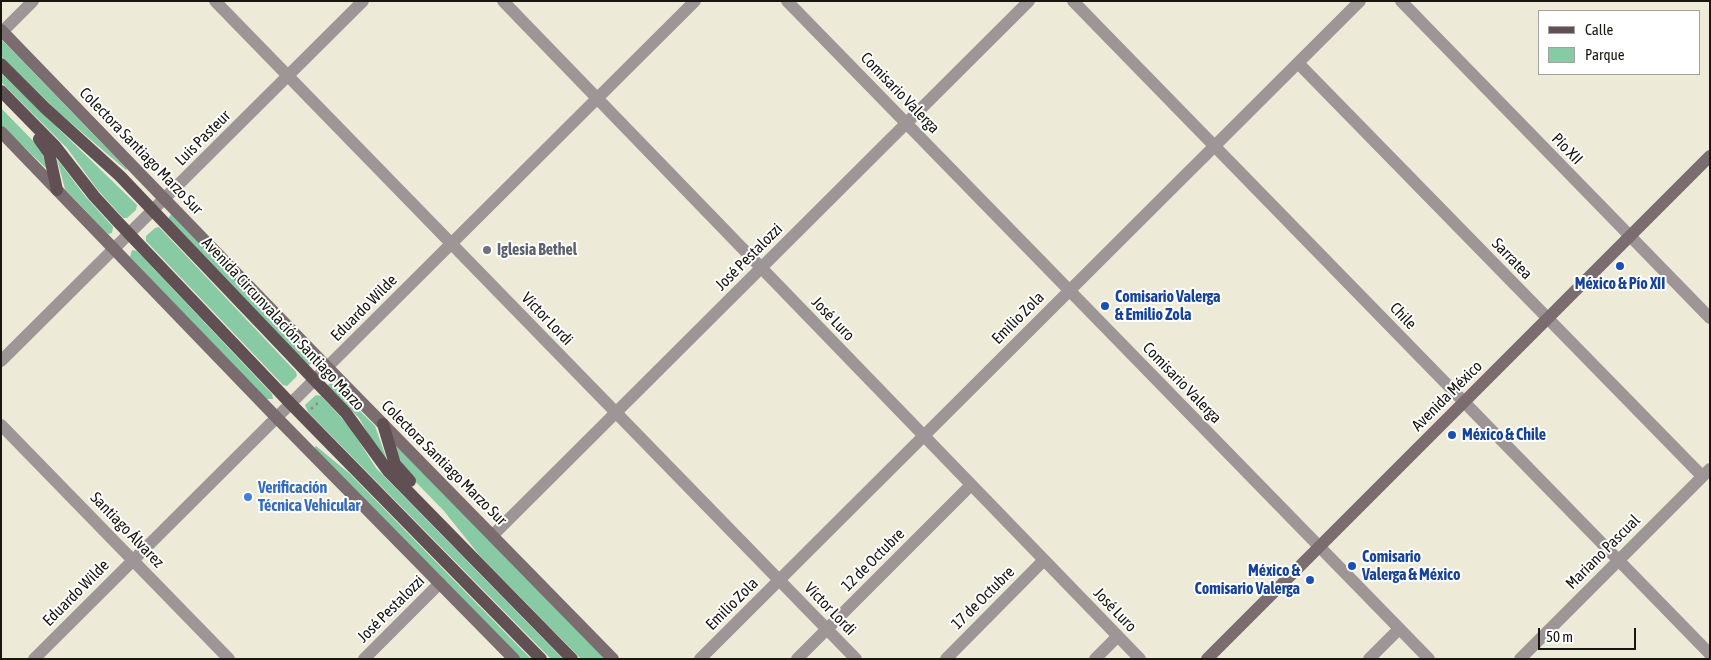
<!DOCTYPE html>
<meta charset="utf-8">
<style>
body{margin:0}
#map{position:relative;width:1711px;height:660px;overflow:hidden;background:#edead7;font-family:"Asap Condensed",sans-serif}
canvas{display:block}
.frame{position:absolute;inset:0;border:2px solid #17160f;pointer-events:none}
.legend{position:absolute;left:1538px;top:10px;width:162px;height:65px;box-sizing:border-box;background:#fff;border:1px solid #a2a29f;margin:0;padding:6px 9px;list-style:none;font-size:15px;color:#17160f}
.legend li{display:flex;align-items:center;gap:10px;height:25px}
.legend b{width:25px;border:1px solid #a2a29f}
.scale{position:absolute;left:1538px;top:628px;width:98px;height:22px;box-sizing:border-box;border:2px solid #17160f;border-top:0;padding-left:6px;font-size:15px;line-height:18px;white-space:nowrap;color:#17160f;-webkit-text-stroke:4px #fff;paint-order:stroke}
</style>
<div id="map">
<canvas width="1711" height="660"></canvas>
<div class="frame"></div>
<ul class="legend">
<li><b style="height:6px;background:#605053"></b>Calle</li>
<li><b style="height:14px;background:#87caa3"></b>Parque</li>
</ul>
<div class="scale">50 m</div>
</div>
<script>
const c = document.querySelector('canvas').getContext('2d');
c.lineJoin = 'round';
function fillPath(path, color) { c.fillStyle = color; c.fill(path, 'evenodd'); }
function stroke(path, color, width, dash) { c.strokeStyle = color; c.lineWidth = width; c.lineCap = dash ? 'butt' : 'round'; c.setLineDash(dash || []); c.stroke(path); }
function write(font, color, halo, rows, align = 'center') {
  c.font = font + ' "Asap Condensed",sans-serif'; c.lineWidth = 4; c.setLineDash([]); c.textBaseline = 'middle'; c.strokeStyle = halo; c.fillStyle = color; for (const [text, x, y, turn = 0] of rows) {
    c.save(); c.translate(x, y); c.rotate((+turn || 0) * Math.PI / 180); c.textAlign = isNaN(turn) ? turn : align; if (halo) c.strokeText(text, 0, 0); c.fillText(text, 0, 0); c.restore();
  }
}
fillPath(new Path2D(`
 M 1,39 L 127,169 L 126,170 L 57,111 L 1,56 Z
 M 1,73 L 137,205 L 136,210 L 127,218 L 123,218 L 97,189 L 67,148 L 1,82 Z
 M 1,108 L 41,149 L 47,169 L 1,125 Z
 M 57,159 L 85,196 L 113,227 L 112,233 L 108,234 L 65,189 Z
 M 171,214 L 312,360 L 311,364 L 308,365 L 168,219 Z
 M 159,227 L 296,372 L 297,376 L 287,386 L 283,385 L 146,241 L 146,236 L 155,228 Z
 M 132,250 L 137,251 L 272,394 L 273,399 L 266,399 L 130,257 Z
 M 330,381 L 375,426 L 387,460 L 375,446 L 359,418 L 328,386 Z
 M 316,395 L 321,396 L 349,426 L 376,468 L 563,659 L 551,659 L 308,412 L 305,405 Z
 M 393,443 L 606,659 L 581,659 L 480,556 L 444,511 L 405,471 Z
 M 316,446 L 350,474 L 531,659 L 520,659 L 314,448 Z`), '#87caa3');
stroke(new Path2D(`
 M 311,409 L 320,401`), '#8e8c7e', 2.5, [2.5, 4]);
stroke(new Path2D(`
 M 215,1 L 856,659
 M 503,1 L 1140,659
 M 787,1 L 1429,659
 M 1073,1 L 1710,654
 M 1401,1 L 1710,318
 M 2,32 L 33,1
 M 1298,63 L 1702,476
 M 1,361 L 363,1
 M 1,425 L 229,659
 M 493,535 L 1029,1
 M 34,659 L 695,1
 M 364,659 L 440,583
 M 700,659 L 1360,1
 M 797,659 L 971,485
 M 946,659 L 1044,560
 M 1095,659 L 1118,636
 M 1369,659 L 1399,629
 M 1520,659 L 1710,469`), '#9e9596', 12);
stroke(new Path2D(`
 M 1,30 L 327,367 L 613,659
 M 1,132 L 276,417 L 514,659
 M 1207,659 L 1710,156`), '#7a6c6f', 12);
stroke(new Path2D(`
 M 1,64 L 45,108 L 120,176 L 346,413 L 388,471 L 572,659
 M 1,91 L 55,146 L 94,196 L 116,220 L 290,403 L 541,659
 M 39,139 L 49,153 L 57,190
 M 383,424 L 395,464 L 410,481`), '#605053', 12);
for (const [x, y, r, color] of [
 [487,250,5,"#6b7280"],
 [1620,266,5,"#1a4fb4"],
 [1105,306,5,"#1a4fb4"],
 [1452,435,5,"#1a4fb4"],
 [248,497,5,"#3f7fe0"],
 [1352,566,5,"#1a4fb4"],
 [1310,580,5,"#1a4fb4"]
]) { const dot = new Path2D(); dot.arc(x, y, r, 0, 2 * Math.PI); c.fillStyle = color; c.fill(dot); stroke(dot, '#fff', 2); }
write('16px', '#17160f', '#fff', [
 ["Comisario Valerga",900,93,46],
 ["Luis Pasteur",203,138,-45],
 ["Pío XII",1567,149,46],
 ["Colectora Santiago Marzo Sur",141,151,46],
 ["José Pestalozzi",749,257,-45],
 ["Sarratea",1512,259,46],
 ["Eduardo Wilde",364,308,-45],
 ["Chile",1403,316,46],
 ["Emilio Zola",1018,318,-45],
 ["Víctor Lordi",547,319,46],
 ["José Luro",833,319,46],
 ["Avenida Circunvalación Santiago Marzo",283,324,47],
 ["Comisario Valerga",1182,383,46],
 ["Avenida México",1447,396,-45],
 ["Colectora Santiago Marzo Sur",444,463,45],
 ["Santiago Álvarez",127,530,46],
 ["Mariano Pascual",1603,552,-45],
 ["12 de Octubre",873,560,-45],
 ["Eduardo Wilde",76,593,-45],
 ["17 de Octubre",983,598,-45],
 ["Emilio Zola",732,604,-45],
 ["José Pestalozzi",391,609,-45],
 ["Víctor Lordi",830,609,46],
 ["José Luro",1115,610,46]
]);
write('bold 16px', '#5b616d', '#fff', [
 ["Iglesia Bethel",497,250]
], 'left');
write('bold 16px', '#164399', '#fff', [
 ["México & Pío XII",1620,284,"center"],
 ["Comisario Valerga",1115,297],
 ["& Emilio Zola",1115,315],
 ["México & Chile",1462,435],
 ["Comisario",1362,557],
 ["Valerga & México",1362,575],
 ["México &",1300,571,"right"],
 ["Comisario Valerga",1300,589,"right"]
], 'left');
write('bold 16px', '#366cbe', '#fff', [
 ["Verificación",258,488],
 ["Técnica Vehicular",258,506]
], 'left');
</script>
